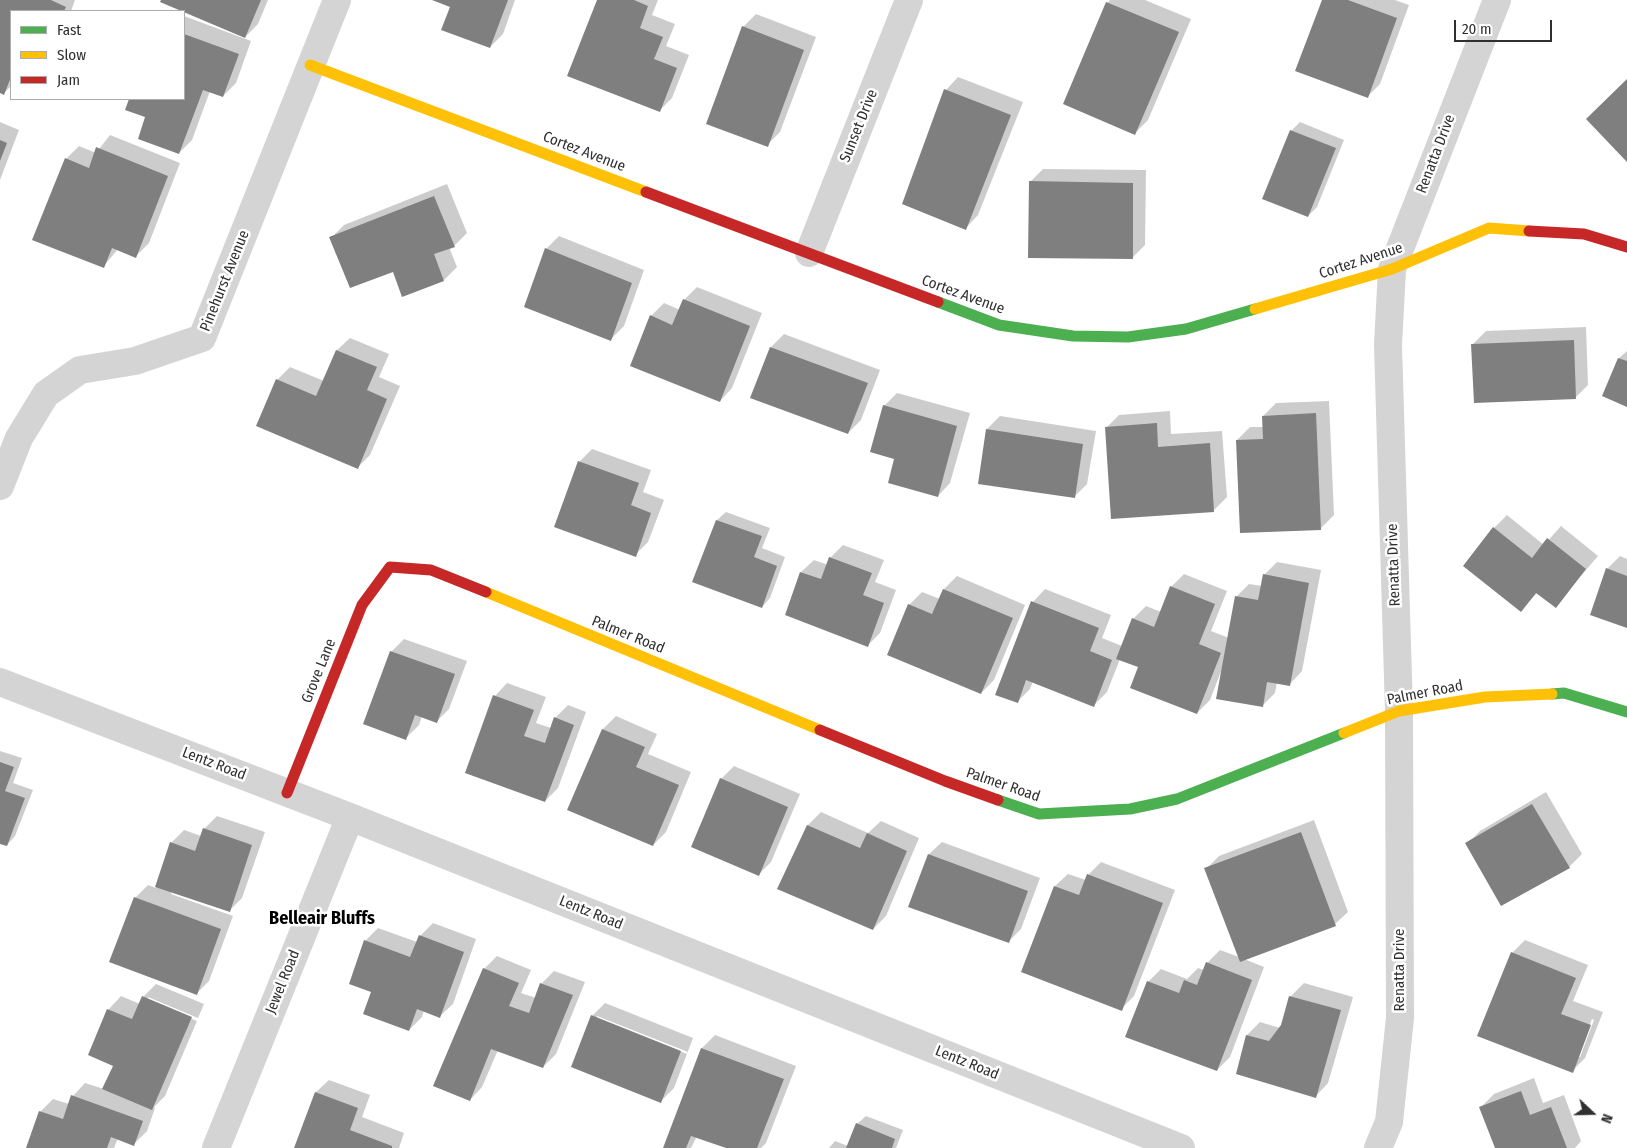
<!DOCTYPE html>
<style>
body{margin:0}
#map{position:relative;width:1627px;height:1148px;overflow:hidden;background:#fff;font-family:"Fira Sans Condensed",sans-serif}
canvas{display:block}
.legend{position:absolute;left:10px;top:10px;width:175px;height:90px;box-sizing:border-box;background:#fff;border:1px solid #acacac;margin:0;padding:6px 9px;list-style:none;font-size:15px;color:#303030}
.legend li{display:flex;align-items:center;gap:10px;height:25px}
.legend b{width:25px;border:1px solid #acacac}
.north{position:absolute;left:1567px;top:1088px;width:50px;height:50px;-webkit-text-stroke:4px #fff;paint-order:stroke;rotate:111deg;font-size:14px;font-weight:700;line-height:20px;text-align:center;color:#303030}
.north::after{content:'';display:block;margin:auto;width:18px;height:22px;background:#303030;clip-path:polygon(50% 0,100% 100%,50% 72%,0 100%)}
.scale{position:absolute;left:1454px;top:20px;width:98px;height:22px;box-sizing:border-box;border:2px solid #303030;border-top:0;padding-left:6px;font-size:15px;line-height:18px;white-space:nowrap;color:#303030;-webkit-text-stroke:4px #fff;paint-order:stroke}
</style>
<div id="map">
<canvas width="1627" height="1148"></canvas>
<ul class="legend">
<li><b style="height:6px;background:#4caf50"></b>Fast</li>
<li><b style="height:6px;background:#ffc107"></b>Slow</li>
<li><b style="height:6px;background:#c62828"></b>Jam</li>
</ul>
<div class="north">N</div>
<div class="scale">20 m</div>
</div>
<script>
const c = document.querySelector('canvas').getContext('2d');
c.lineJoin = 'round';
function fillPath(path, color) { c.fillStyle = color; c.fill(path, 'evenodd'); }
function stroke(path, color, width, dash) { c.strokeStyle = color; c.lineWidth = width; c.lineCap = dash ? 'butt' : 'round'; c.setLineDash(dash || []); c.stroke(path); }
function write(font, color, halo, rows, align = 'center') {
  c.font = font + ' "Fira Sans Condensed",sans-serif'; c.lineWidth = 5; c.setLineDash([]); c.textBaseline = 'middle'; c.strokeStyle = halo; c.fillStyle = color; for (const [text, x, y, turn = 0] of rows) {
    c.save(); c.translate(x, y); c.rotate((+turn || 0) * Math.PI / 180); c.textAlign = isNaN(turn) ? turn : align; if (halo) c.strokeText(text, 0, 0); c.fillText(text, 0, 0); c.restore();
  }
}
fillPath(new Path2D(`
 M 0,0 L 75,0 L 71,11 L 11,11 L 11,86 L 4,93 L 0,92 Z
 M 163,0 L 268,0 L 258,24 L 245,37 Z
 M 435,0 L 515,0 L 503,34 L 490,47 L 451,6 Z
 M 599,0 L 658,0 L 652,15 L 675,24 L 666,46 L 689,55 L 672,98 L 659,111 Z
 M 1110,0 L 1145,0 L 1191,19 L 1148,120 L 1135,133 L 1107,3 Z
 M 1323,0 L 1395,0 L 1409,5 L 1380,84 L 1367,97 Z
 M 756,14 L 816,37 L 780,132 L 767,145 L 743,27 Z
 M 184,16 L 251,41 L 236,83 L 223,96 L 210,91 L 192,140 L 179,153 L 147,116 L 126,109 L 130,99 L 184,99 Z
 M 958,77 L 1023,102 L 978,215 L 966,228 L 946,90 Z
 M 0,122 L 19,130 L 0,180 Z
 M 1300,122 L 1344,140 L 1317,207 L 1308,216 L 1291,131 Z
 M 110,135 L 180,163 L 149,243 L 136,256 L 118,249 L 103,267 L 66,159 L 79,146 L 96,153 Z
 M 1043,169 L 1146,170 L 1145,245 L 1132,258 L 1030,182 Z
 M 447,184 L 467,233 L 454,246 L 449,247 L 457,267 L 444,280 L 403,295 L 393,270 L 331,238 L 344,225 Z
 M 559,236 L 644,270 L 624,326 L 611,339 L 546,249 Z
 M 697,287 L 762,313 L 732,388 L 720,401 L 651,316 L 664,303 L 680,310 L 684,300 Z
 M 1586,327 L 1588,385 L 1575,398 L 1473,344 L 1486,331 Z
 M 784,334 L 880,370 L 861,420 L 848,433 L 771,347 Z
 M 350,338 L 389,354 L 379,377 L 400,386 L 370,455 L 357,468 L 277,380 L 290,367 L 324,381 L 337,350 Z
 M 1627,351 L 1627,405 L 1619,358 Z
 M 897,393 L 970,413 L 950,483 L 938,496 L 896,458 L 884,406 Z
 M 1329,401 L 1334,515 L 1321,528 L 1237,440 L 1250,427 L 1264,427 L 1263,416 L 1276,403 Z
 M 1170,411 L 1171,434 L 1222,431 L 1227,497 L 1214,510 L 1106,428 L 1119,415 Z
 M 1000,416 L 1096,431 L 1087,484 L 1074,497 L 987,429 Z
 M 592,449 L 651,470 L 643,492 L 664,500 L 648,542 L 635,555 L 579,462 Z
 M 726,512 L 770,528 L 762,548 L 785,557 L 770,598 L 762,607 L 694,582 L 717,520 Z
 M 1507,515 L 1544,545 L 1561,526 L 1598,556 L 1555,606 L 1538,592 L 1521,610 L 1494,528 Z
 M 843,545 L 884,560 L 875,582 L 896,590 L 880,633 L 867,646 L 801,572 L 814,560 L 828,565 L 830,558 Z
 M 1620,556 L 1627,559 L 1627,626 L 1607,569 Z
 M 1277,562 L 1321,570 L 1302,671 L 1290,684 L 1277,682 L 1275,693 L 1262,706 L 1222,669 L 1210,700 L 1197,713 L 1140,667 L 1120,659 L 1107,692 L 1094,705 L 1033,681 L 1030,689 L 1017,702 L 1033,602 L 1045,589 L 1111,615 L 1102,638 L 1122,646 L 1133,619 L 1146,606 L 1161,612 L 1171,587 L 1184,574 L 1227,591 L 1211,631 L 1229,638 L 1237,596 L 1249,584 L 1262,586 L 1264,575 Z
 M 957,576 L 1025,605 L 994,680 L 981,693 L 909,605 L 922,592 L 940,599 L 944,589 Z
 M 404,639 L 467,661 L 449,709 L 436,722 L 422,716 L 419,725 L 406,738 L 391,652 Z
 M 507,683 L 546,697 L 536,723 L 551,728 L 555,718 L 568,705 L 586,712 L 558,788 L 545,801 L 495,696 Z
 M 616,716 L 657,734 L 648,754 L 691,772 L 666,832 L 653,845 L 569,809 L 603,729 Z
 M 0,751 L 22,758 L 13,783 L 33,790 L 15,836 L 7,845 L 0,843 Z
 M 734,766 L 800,794 L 771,862 L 758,875 L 721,779 Z
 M 1546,792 L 1582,854 L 1569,867 L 1467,844 L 1480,831 Z
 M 821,812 L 868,833 L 881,821 L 919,838 L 886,916 L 873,929 L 779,888 L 808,825 Z
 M 217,816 L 265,832 L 242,898 L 229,911 L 172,891 L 171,894 L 233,916 L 209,981 L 196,994 L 135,898 L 148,885 L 156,888 L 171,843 L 184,830 L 201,836 L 204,829 Z
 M 1314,820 L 1348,912 L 1335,924 L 1244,959 L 1264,967 L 1230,1057 L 1217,1070 L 1148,982 L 1161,969 L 1187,979 L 1198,968 L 1204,970 L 1207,963 L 1220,950 L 1239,957 L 1206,869 L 1219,856 Z
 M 942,842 L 1040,878 L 1021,929 L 1008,942 L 929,854 Z
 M 1101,862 L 1175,890 L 1134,996 L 1121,1009 L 1055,886 L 1068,874 L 1086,880 L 1088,875 Z
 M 433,923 L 476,939 L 453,1004 L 440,1016 L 424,1010 L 422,1017 L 409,1030 L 373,992 L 365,941 L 378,928 L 417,942 L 420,936 Z
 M 1525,940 L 1588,965 L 1573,1001 L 1603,1012 L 1585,1058 L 1572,1071 L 1512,953 ZM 1592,1019 L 1594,1020 L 1580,1057 L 1577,1057 Z
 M 497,956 L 531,970 L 521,993 L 536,998 L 541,984 L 554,971 L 585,982 L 556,1054 L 543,1067 L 498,1050 L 482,1087 L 470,1100 L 484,969 Z
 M 1304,983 L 1353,997 L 1328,1083 L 1316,1096 L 1237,1074 L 1247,1035 L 1260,1022 L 1280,1028 L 1291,996 Z
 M 156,984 L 204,1004 L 198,1018 L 148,997 L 148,1000 L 197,1021 L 165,1096 L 154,1107 L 155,1108 L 147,1131 L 134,1144 L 118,1138 L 114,1148 L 27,1148 L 40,1112 L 53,1099 L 69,1104 L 73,1096 L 85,1083 L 104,1089 L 114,1065 L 89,1055 L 109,1009 L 121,996 L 140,1004 L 143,997 Z
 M 605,1003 L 693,1038 L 674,1088 L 661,1101 L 592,1016 ZM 597,1016 L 688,1052 L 687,1054 L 597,1019 Z
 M 715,1035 L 796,1066 L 766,1143 L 761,1148 L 730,1148 L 697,1136 L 691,1148 L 664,1148 L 702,1048 Z
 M 1534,1078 L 1543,1103 L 1564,1095 L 1581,1141 L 1575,1148 L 1496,1148 L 1481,1107 L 1494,1094 Z
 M 329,1080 L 370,1095 L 362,1117 L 404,1133 L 399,1148 L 295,1148 L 316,1092 Z
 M 866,1116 L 903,1130 L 896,1148 L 829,1148 L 835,1141 L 848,1146 L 857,1124 Z`), '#0003');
fillPath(new Path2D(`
 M 0,0 L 51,0 L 66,7 L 64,11 L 11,11 L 11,77 L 4,95 L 0,93 Z
 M 161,0 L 261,0 L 245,38 L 160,2 Z
 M 432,0 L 508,0 L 490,48 L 441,30 L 450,7 Z
 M 597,0 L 634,0 L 648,6 L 640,28 L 663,37 L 654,59 L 677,68 L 660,112 L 567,76 Z
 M 1322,0 L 1348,0 L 1397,18 L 1368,98 L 1295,71 Z
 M 1106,2 L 1179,32 L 1135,135 L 1063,104 Z
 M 742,26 L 804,50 L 768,147 L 706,124 Z
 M 184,34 L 239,54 L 223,97 L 203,90 L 179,154 L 138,139 L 145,117 L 125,110 L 129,99 L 184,99 Z
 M 1627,79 L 1627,162 L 1586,119 Z
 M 944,89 L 1011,115 L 966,230 L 902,204 Z
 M 1290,130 L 1336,148 L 1308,217 L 1262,199 Z
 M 0,140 L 7,143 L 0,161 Z
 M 96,147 L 168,176 L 136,258 L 112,248 L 104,268 L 32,240 L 65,158 L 89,168 Z
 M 1029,181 L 1133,183 L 1133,259 L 1028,258 Z
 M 434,196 L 455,247 L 434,254 L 444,281 L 402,297 L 393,272 L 350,288 L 329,237 Z
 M 545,248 L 632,283 L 611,341 L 524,307 Z
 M 683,299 L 750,326 L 720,402 L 630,366 L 650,315 L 672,325 Z
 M 1574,340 L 1576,399 L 1474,403 L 1471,344 Z
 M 770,347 L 868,383 L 848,434 L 750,398 Z
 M 336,350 L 377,367 L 367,390 L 387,399 L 358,469 L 256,426 L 276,379 L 316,396 Z
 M 1618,358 L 1627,361 L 1627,407 L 1602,396 Z
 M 883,405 L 957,426 L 938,497 L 888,483 L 894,459 L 870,452 Z
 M 1316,413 L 1321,530 L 1240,533 L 1236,440 L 1263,439 L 1262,416 Z
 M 1157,423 L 1158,447 L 1210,443 L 1214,512 L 1111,519 L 1105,427 Z
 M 986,429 L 1083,444 L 1075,498 L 978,484 Z
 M 578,461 L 639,483 L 631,505 L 651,513 L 636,557 L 554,527 Z
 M 716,520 L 762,536 L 754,557 L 777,566 L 762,608 L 692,582 Z
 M 1493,527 L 1532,558 L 1547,538 L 1586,569 L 1556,608 L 1536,593 L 1521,612 L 1463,566 Z
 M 829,557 L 872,573 L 863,595 L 884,603 L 868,647 L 785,615 L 800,572 L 821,579 Z
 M 1606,568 L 1627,576 L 1627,628 L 1590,615 Z
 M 1263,574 L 1309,583 L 1290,686 L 1267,682 L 1263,707 L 1216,699 L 1235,596 L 1258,600 Z
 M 1170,586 L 1215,604 L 1199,644 L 1221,653 L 1197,714 L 1130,688 L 1138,667 L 1116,659 L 1132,618 L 1154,627 Z
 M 943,589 L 1013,618 L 981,694 L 887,655 L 908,604 L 932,614 Z
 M 1031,601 L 1099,628 L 1090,651 L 1112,660 L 1094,707 L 1026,680 L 1018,703 L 995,695 Z
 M 390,651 L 455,674 L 437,723 L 415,715 L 406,740 L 363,724 Z
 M 493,695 L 534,710 L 524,736 L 545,743 L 554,717 L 574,725 L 545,802 L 465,773 Z
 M 602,729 L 645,747 L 636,767 L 679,785 L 653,846 L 567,810 Z
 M 0,762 L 14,767 L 5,791 L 25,798 L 7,846 L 0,844 Z
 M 720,778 L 788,807 L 759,876 L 691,847 Z
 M 1532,804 L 1570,868 L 1501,906 L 1465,843 Z
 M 807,825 L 860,848 L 867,833 L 907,851 L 873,930 L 777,889 Z
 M 203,828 L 252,845 L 230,912 L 155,887 L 170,842 L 195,851 Z
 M 1301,832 L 1336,926 L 1240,962 L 1204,868 Z
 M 928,854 L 1028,891 L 1009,943 L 908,907 Z
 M 1087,874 L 1163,903 L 1122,1011 L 1021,972 L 1054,886 L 1079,895 Z
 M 134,897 L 221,929 L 197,995 L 109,962 Z
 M 419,935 L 464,952 L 440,1018 L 417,1009 L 409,1031 L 363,1014 L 371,992 L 349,984 L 364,940 L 410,957 Z
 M 1511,952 L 1576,978 L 1561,1014 L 1591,1025 L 1573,1073 L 1477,1036 Z
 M 1206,962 L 1252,980 L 1217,1071 L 1125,1037 L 1147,981 L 1179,993 L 1184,980 L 1197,985 Z
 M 483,968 L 519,983 L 509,1006 L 529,1013 L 540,983 L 573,995 L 543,1068 L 491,1049 L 470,1101 L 433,1086 Z
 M 142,996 L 192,1017 L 152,1110 L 102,1089 L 113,1066 L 88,1055 L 107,1009 L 132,1019 Z
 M 1289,996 L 1341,1010 L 1316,1098 L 1236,1074 L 1246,1035 L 1269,1041 L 1281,1025 Z
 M 591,1015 L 681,1051 L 661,1103 L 571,1067 Z
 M 701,1048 L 784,1079 L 757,1148 L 726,1148 L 691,1136 L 686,1148 L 663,1148 Z
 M 1521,1091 L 1530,1115 L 1551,1107 L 1567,1148 L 1495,1148 L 1479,1107 Z
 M 315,1092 L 358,1108 L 350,1130 L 392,1146 L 392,1148 L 294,1148 Z
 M 71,1095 L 143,1121 L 134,1146 L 111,1137 L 107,1148 L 26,1148 L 39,1111 L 63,1119 Z
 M 856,1123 L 895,1139 L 892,1148 L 846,1148 Z`), '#7f7f7f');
stroke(new Path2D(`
 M 809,253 L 909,0
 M 0,486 L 19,438 L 46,394 L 80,370 L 135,361 L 202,338 L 337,0
 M 0,682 L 350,817 L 1181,1148
 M 216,1148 L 350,817
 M 1378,1148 L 1389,1122 L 1400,1018 L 1399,711 L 1388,345 L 1392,269 L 1497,0`), '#d4d4d4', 28);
stroke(new Path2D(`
 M 938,302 L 999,325 L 1073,336 L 1128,337 L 1186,329 L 1255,309
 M 1552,694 L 1564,693 L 1627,712
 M 998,800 L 1039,814 L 1130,809 L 1177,799 L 1344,733`), '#4caf50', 11);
stroke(new Path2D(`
 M 310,65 L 646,192
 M 1255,309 L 1392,269 L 1489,228 L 1529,231
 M 486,592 L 820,730
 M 1344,733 L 1399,711 L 1485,697 L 1552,694`), '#ffc107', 11);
stroke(new Path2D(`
 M 646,192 L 938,302
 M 1529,231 L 1584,234 L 1627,247
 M 820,730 L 945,781 L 998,800
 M 287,793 L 362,605 L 390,567 L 431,570 L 486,592`), '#c62828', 11);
write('15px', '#303030', '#fff', [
 ["Sunset Drive",859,126,-68],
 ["Cortez Avenue",584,152,21],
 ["Renatta Drive",1436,154,-69],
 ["Cortez Avenue",1361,261,-18],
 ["Pinehurst Avenue",225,281,-68],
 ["Cortez Avenue",963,295,20],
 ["Renatta Drive",1394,565,-92],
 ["Palmer Road",628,635,22],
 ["Grove Lane",319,671,-68],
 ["Palmer Road",1425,693,-11],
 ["Lentz Road",214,764,21],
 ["Palmer Road",1003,785,19],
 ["Lentz Road",591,913,22],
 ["Renatta Drive",1400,970,-90],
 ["Jewel Road",283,982,-68],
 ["Lentz Road",967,1063,22]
]);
write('bold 18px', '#000', '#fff', [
 ["Belleair Bluffs",322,919]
]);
</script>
